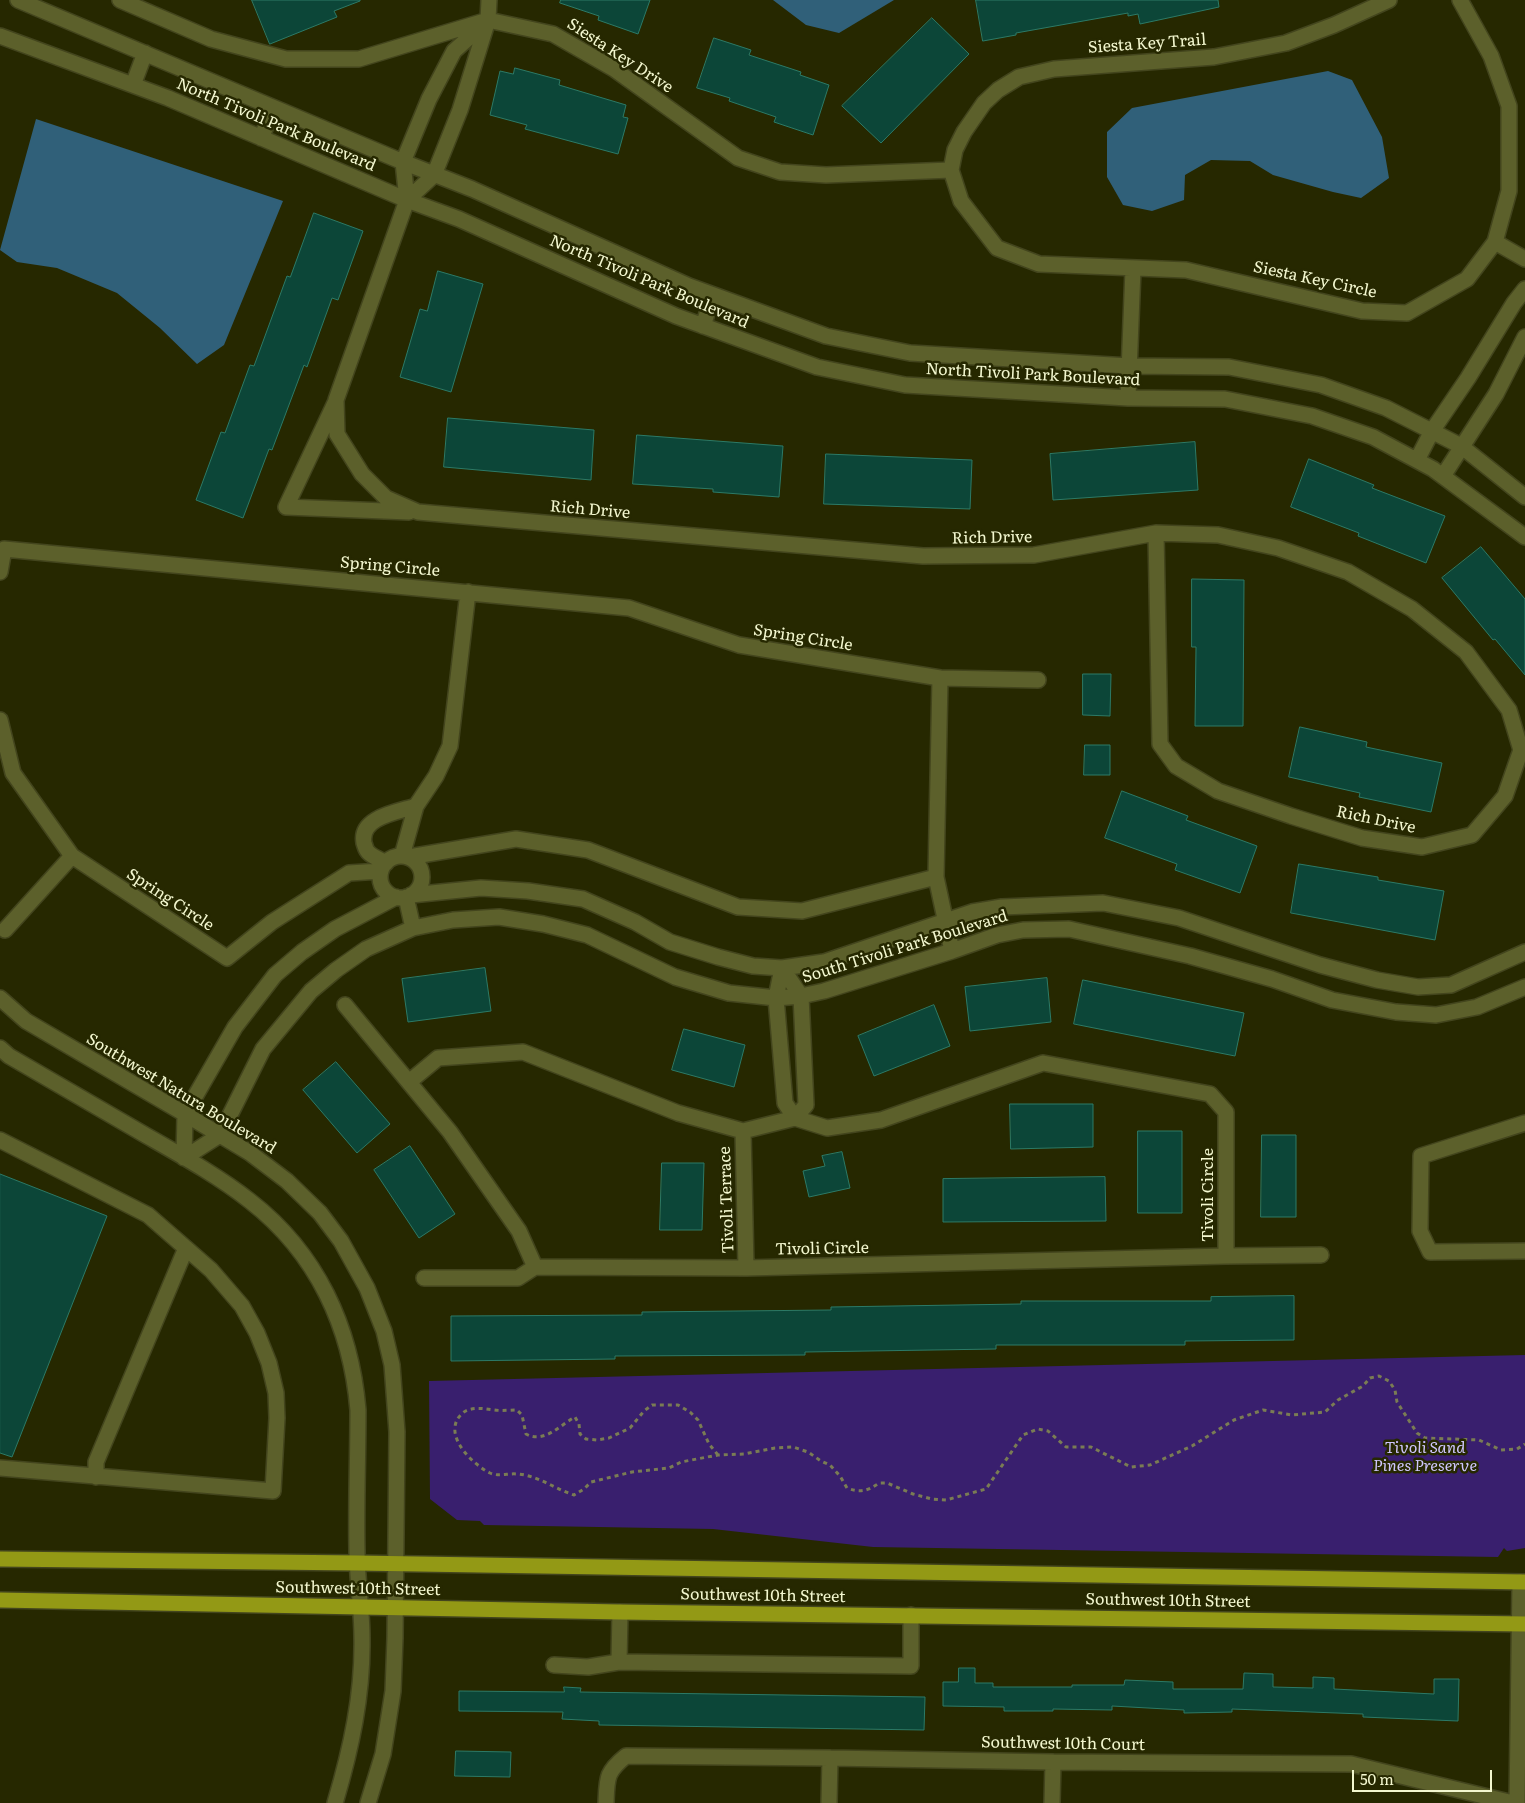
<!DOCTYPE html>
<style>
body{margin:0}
#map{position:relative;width:1525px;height:1803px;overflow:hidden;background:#262800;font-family:Literata,serif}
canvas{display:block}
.scale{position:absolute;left:1352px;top:1770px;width:140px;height:22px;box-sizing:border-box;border:2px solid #f3f7cf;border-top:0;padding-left:6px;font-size:15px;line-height:18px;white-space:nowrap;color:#f3f7cf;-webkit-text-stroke:4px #262800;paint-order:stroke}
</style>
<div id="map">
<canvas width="1525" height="1803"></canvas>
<div class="scale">50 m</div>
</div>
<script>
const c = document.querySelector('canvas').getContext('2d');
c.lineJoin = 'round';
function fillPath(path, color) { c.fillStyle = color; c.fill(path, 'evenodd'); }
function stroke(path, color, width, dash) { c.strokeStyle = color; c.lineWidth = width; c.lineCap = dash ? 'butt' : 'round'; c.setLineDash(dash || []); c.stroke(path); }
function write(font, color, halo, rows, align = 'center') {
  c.font = font + ' Literata,serif'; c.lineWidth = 5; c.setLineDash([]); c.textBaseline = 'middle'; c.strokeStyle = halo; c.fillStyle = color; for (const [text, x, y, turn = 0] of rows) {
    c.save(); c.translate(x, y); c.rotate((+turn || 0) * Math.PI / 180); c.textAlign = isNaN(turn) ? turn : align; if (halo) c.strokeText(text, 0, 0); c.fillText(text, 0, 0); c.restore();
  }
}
fillPath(new Path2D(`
 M 1525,1355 L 1525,1548 L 1507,1551 L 1504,1548 L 1498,1557 L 873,1547 L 713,1529 L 484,1525 L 480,1521 L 457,1520 L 430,1499 L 429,1381 Z`), '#391f6e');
fillPath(new Path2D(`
 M 773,0 L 894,0 L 839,33 L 806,25 Z
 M 1328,71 L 1352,80 L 1382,137 L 1389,178 L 1361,198 L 1333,192 L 1273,175 L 1250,161 L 1211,160 L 1185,175 L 1184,200 L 1152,211 L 1123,205 L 1107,177 L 1107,132 L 1132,108 Z
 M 36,119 L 283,201 L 224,345 L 197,364 L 160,328 L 117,293 L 57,268 L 17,262 L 0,250 Z`), '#306079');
const building = new Path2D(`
 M 252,0 L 360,0 L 360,1 L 334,11 L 337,17 L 270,44 Z
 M 561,0 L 650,0 L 638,34 L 598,20 L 599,16 L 560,3 Z
 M 976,0 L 1218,0 L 1219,7 L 1140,24 L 1138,14 L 1128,16 L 1128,13 L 1016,33 L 1016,35 L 983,41 Z
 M 932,18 L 969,54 L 881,143 L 842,106 Z
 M 714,38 L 751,50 L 749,55 L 801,72 L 800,75 L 829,85 L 813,135 L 774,122 L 776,117 L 729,101 L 730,98 L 697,88 Z
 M 515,68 L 560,80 L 559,85 L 626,105 L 623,117 L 628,118 L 618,154 L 525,129 L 527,125 L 490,115 L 500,71 L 513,74 Z
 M 314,213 L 363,231 L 338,300 L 332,298 L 307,367 L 304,365 L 272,450 L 269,449 L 243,518 L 196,500 L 221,432 L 225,433 L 250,365 L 254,366 L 287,276 L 290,277 Z
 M 438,271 L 483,284 L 451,392 L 400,377 L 420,309 L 427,311 Z
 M 448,418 L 594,430 L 591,480 L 444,467 Z
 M 637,435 L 783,446 L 779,497 L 713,492 L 713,489 L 633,484 Z
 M 1195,442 L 1198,490 L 1053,500 L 1050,454 Z
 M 826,454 L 972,460 L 970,509 L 824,504 Z
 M 1309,459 L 1374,485 L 1372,488 L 1445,516 L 1426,563 L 1358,536 L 1359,533 L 1291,507 Z
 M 1481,547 L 1525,599 L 1525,675 L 1495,639 L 1493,640 L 1442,578 Z
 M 1192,579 L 1244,580 L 1243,726 L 1195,726 L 1196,647 L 1192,647 Z
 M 1083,674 L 1111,674 L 1110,716 L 1083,715 Z
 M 1300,727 L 1367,742 L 1366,747 L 1442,763 L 1431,812 L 1359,797 L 1360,793 L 1289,777 Z
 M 1085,745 L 1110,745 L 1110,775 L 1084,775 Z
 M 1122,791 L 1188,816 L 1186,820 L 1257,846 L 1240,893 L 1175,870 L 1177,864 L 1105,838 Z
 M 1299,864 L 1378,877 L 1378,880 L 1444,891 L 1435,940 L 1291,913 Z
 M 485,968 L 491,1011 L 408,1022 L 402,979 Z
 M 1047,978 L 1051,1022 L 970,1031 L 965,987 Z
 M 1083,980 L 1244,1013 L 1235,1056 L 1074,1024 Z
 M 934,1005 L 950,1046 L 874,1076 L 858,1036 Z
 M 684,1029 L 745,1045 L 734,1087 L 672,1070 Z
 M 336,1062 L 390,1124 L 357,1153 L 303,1090 Z
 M 1010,1104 L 1093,1104 L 1093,1147 L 1011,1149 Z
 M 1138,1131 L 1182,1131 L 1182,1213 L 1138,1213 Z
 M 1262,1135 L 1296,1135 L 1296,1217 L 1261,1217 Z
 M 410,1146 L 455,1214 L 419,1238 L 374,1170 Z
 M 842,1152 L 850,1188 L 809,1197 L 803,1171 L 825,1166 L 822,1156 Z
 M 662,1163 L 704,1163 L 702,1230 L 660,1230 Z
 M 0,1174 L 107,1216 L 12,1457 L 0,1453 Z
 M 1105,1177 L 1106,1221 L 943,1222 L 943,1179 Z
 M 1294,1296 L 1294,1340 L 1185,1341 L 1185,1345 L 996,1345 L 996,1349 L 805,1352 L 805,1355 L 615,1356 L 615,1359 L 451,1361 L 451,1316 L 642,1315 L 642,1312 L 831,1310 L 831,1307 L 1021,1304 L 1021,1301 L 1211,1301 L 1211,1297 Z
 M 959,1668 L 975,1668 L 975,1683 L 993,1683 L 993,1687 L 1072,1687 L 1072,1685 L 1124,1685 L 1125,1680 L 1173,1682 L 1173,1689 L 1243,1689 L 1244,1673 L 1273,1674 L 1273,1687 L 1313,1688 L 1313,1677 L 1334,1678 L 1334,1689 L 1434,1694 L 1434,1679 L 1459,1679 L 1458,1721 L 1363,1717 L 1363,1714 L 1232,1709 L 1232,1712 L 1184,1713 L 1184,1710 L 1112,1706 L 1112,1710 L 1053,1709 L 1053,1711 L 1004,1711 L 1004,1707 L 943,1706 L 943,1682 L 958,1682 Z
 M 564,1687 L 581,1688 L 580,1692 L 925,1697 L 924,1730 L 599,1725 L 599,1721 L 562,1719 L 563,1712 L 459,1711 L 459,1691 L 564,1692 Z
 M 456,1751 L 511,1752 L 510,1777 L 455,1776 Z`);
fillPath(building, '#0c4638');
stroke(building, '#2c7a66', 1);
const minor = new Path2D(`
 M 18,0 L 403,162 L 472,189 L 689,286 L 826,336 L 910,353 L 1129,366 L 1229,367 L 1321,385 L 1386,408 L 1461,446 L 1525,497
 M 120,0 L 211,39 L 286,59 L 359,59 L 488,20 L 553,34 L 614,69 L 738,158 L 780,172 L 826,175 L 951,170
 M 489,0 L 488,20 L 460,110 L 434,175 L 407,200 L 336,400 L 337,434 L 362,474 L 386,498 L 418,512 L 923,556 L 1034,555 L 1156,533
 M 1389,0 L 1334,25 L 1286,43 L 1214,57 L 1054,69 L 1019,77 L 998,90 L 984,103 L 964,132 L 955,150 L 951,170 L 961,201 L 997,248 L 1039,264 L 1186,270 L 1362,311 L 1407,313 L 1467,279 L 1495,242 L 1509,191 L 1509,106 L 1491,56 L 1460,0
 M 0,36 L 168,98 L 407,200 L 459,219 L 676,316 L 817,367 L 905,385 L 1128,398 L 1225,399 L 1312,416 L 1373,437 L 1433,469 L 1525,537
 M 133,85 L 145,53
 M 261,138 L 274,108
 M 407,200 L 403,162 L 429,99 L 454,51 L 484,24
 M 1495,242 L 1525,259
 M 703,326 L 713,295
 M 1128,398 L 1133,269
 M 335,403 L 286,507 L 409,512
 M 1417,460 L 1432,431 L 1468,378 L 1514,303 L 1525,289
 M 1443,476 L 1496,394 L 1525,337
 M 1156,533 L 1218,535 L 1278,548 L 1348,572 L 1412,609 L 1466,652 L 1509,710 L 1521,750 L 1505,796 L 1472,835 L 1422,847 L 1362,838 L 1291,816 L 1218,791 L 1176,766 L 1160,744 Z
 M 0,572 L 4,549 L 629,608 L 739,645 L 940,678 L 936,877 L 802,911 L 738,907 L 588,850 L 516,839 L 409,857
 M 940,678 L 1038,680
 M 0,720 L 13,773 L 72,856 L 227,958 L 272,922 L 349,873 L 381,871
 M 402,856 L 416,806 L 436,776 L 450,746 L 468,592
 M380 877a21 21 0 1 1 42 0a21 21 0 1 1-42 0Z
 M 386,863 C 381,860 373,857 369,853 C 366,851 365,846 364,843 C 359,817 398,812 416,806
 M 936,877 L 952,951
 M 411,895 L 481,888 L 528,891 L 583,899 L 635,922 L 670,942 L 718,957 L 753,966 L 782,968 L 824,962 L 972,912 L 1002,907 L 1103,903 L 1179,918 L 1320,965 L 1377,980 L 1418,987 L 1451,985 L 1525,952
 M 406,897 L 413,928
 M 5,930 L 72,856
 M 782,968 L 801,996 L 806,1105 L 795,1118 L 785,1103 L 776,998 Z
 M 0,998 L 26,1021 L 185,1114 L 250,1153 L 287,1181 L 320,1213 L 341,1241 L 367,1288 L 384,1331 L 392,1365 L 397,1432 L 395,1638 L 393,1691 L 383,1754 L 368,1803
 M 345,1005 L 450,1132 L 519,1231 L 535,1267 L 746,1268 L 1226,1256 L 1226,1112 L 1210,1094 L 1043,1063 L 881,1120 L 827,1128 L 795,1118 L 743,1131 L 678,1113 L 523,1052 L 438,1058 L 409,1082
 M 0,1048 L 9,1056 C 55,1083 101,1109 147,1136 C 182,1156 218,1176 250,1201 C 317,1253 351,1327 358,1410 C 358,1457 356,1504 357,1551 C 357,1580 362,1609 362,1638 C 363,1695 351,1749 335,1803
 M 1525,1123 L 1421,1156 L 1420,1231 L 1430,1252 L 1525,1251
 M 743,1131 L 746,1268
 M 0,1140 L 148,1215 L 211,1270 L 242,1306 L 257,1333 L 269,1363 L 276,1393 L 277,1418 L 273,1491 L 0,1468
 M 184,1158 L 220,1135 L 263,1049 L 311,991 L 336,970 L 366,949 L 413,928 L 453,920 L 499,917 L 543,924 L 587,935 L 675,977 L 729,993 L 776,998 L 801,996 L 824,991 L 952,951 L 997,935 L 1023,930 L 1069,929 L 1190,956 L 1272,979 L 1332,1000 L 1396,1012 L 1436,1015 L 1477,1007 L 1525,987
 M 184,1158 L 185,1114 L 235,1027 L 275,975 L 302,952 L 335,929 L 396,897
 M 1226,1256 L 1321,1255
 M 424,1278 L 518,1278 L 535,1267
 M 96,1477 L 96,1462 L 186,1248
 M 620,1612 L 619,1662 L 911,1666 L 911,1615
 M 554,1665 L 588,1667 L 619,1662
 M 606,1803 C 607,1778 606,1772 626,1756 L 830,1758 L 1053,1762 L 1351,1764 L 1513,1803
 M 829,1803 L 830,1758
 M 1052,1803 L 1053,1762
 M 1517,1803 L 1520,1582`);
const major = new Path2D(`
 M 0,1559 L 357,1563 L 1525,1582
 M 0,1600 L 620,1612 L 1525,1624`);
stroke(minor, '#43451d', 18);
stroke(major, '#43451d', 18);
stroke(new Path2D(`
 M 718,1455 L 709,1444 L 698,1420 L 690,1412 L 678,1405 L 652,1405 L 644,1411 L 630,1428 L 609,1438 L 597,1440 L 586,1439 L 580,1434 L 579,1424 L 575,1417 C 560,1425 544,1444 526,1434 L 522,1415 L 517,1410 C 510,1410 502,1411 494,1410 C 485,1409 477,1407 468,1410 C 464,1411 459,1416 457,1420 C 447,1440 474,1465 490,1473 C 499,1477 508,1473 517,1474 C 537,1475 555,1489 574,1495 L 584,1489 L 591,1482 L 632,1472 L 669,1468 L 681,1462 L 718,1455 L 744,1454 L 775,1448 L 793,1447 L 808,1452 L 821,1461 L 830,1465 L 840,1476 L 847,1488 C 860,1493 868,1491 879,1483 L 887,1483 L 913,1494 L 932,1499 L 946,1500 L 986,1489 L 1023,1435 L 1038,1429 L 1048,1431 L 1066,1447 L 1091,1447 L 1131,1467 L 1150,1465 L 1192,1446 L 1234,1420 L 1263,1410 L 1292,1415 L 1325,1412 L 1338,1400 L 1363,1386 L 1370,1378 L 1379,1376 L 1389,1381 L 1395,1390 L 1397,1402 L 1417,1433 L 1425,1438 L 1479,1440 L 1501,1450 L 1517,1449 L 1525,1444`), '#7a7c54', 3, [4, 4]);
stroke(minor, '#5c602b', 15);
stroke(major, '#939915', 15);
write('16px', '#f3f7cf', '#262800', [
 ["Siesta Key Trail",1147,44,-4],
 ["Siesta Key Drive",620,56,33],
 ["North Tivoli Park Boulevard",276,125,23],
 ["Siesta Key Circle",1315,280,12],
 ["North Tivoli Park Boulevard",649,282,23],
 ["North Tivoli Park Boulevard",1033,375,3],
 ["Rich Drive",590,510,5],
 ["Rich Drive",992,538,-1],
 ["Spring Circle",390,567,5],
 ["Spring Circle",803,638,9],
 ["Rich Drive",1376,820,12],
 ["Spring Circle",170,900,33],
 ["South Tivoli Park Boulevard",905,947,-17],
 ["Southwest Natura Boulevard",181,1094,31],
 ["Tivoli Circle",1208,1195,-90],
 ["Tivoli Terrace",727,1200,-92],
 ["Tivoli Circle",822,1249,-1],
 ["Southwest 10th Street",358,1589,1],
 ["Southwest 10th Street",763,1596,1],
 ["Southwest 10th Street",1168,1601,1],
 ["Southwest 10th Court",1063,1744,1]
]);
write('italic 16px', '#cfc6fe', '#262800', [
 ["Tivoli Sand",1425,1448],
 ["Pines Preserve",1425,1466]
]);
</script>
